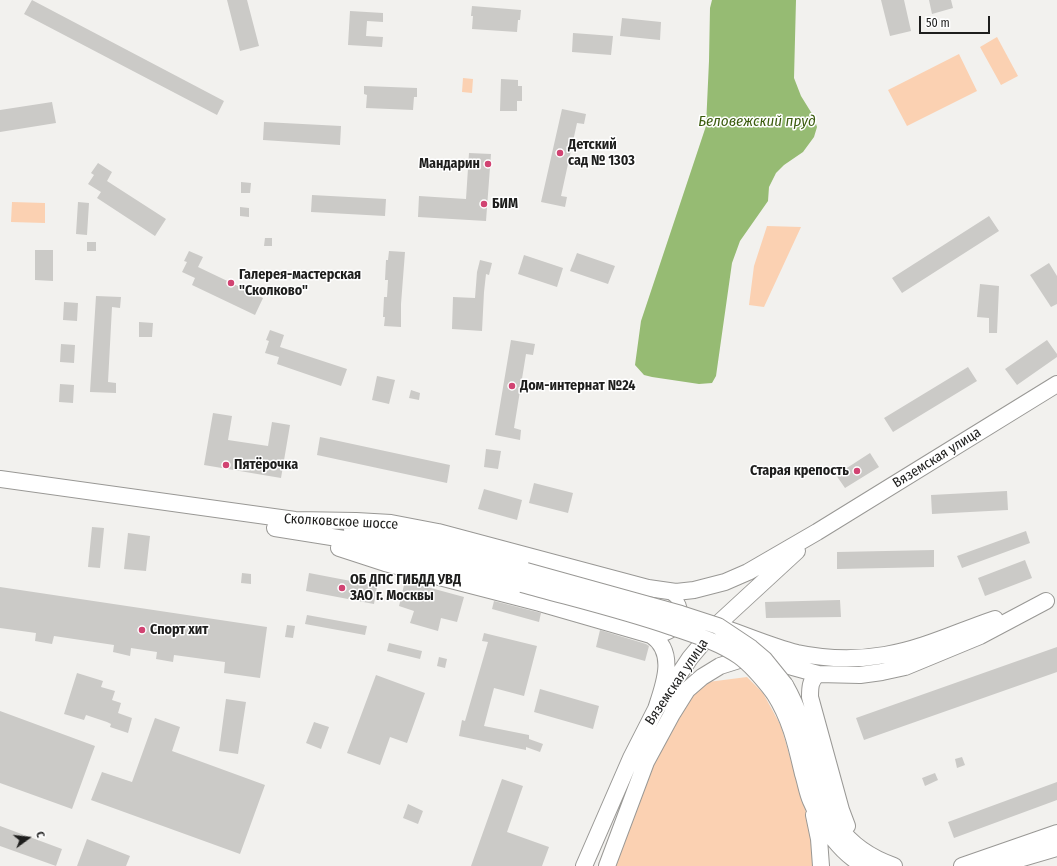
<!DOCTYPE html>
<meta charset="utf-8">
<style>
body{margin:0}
#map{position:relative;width:1057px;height:866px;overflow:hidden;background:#f2f1ee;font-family:"Fira Sans Condensed",sans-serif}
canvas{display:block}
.north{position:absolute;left:8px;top:818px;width:40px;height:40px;-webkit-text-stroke:3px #fff;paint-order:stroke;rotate:75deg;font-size:11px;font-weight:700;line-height:16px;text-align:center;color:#1e1e1d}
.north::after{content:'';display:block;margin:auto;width:14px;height:18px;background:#1e1e1d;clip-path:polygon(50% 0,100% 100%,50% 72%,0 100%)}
.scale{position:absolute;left:919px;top:16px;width:71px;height:18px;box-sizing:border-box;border:2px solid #1e1e1d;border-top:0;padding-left:5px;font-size:12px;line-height:14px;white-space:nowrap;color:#1e1e1d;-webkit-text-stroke:3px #fff;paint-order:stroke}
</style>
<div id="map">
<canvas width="1057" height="866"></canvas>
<div class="north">С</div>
<div class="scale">50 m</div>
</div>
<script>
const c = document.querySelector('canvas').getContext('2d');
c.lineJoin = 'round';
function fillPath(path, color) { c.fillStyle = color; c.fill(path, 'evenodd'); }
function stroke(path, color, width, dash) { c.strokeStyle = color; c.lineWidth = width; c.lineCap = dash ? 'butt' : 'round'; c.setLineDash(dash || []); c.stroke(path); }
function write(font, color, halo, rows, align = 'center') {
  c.font = font + ' "Fira Sans Condensed",sans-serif'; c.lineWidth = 3; c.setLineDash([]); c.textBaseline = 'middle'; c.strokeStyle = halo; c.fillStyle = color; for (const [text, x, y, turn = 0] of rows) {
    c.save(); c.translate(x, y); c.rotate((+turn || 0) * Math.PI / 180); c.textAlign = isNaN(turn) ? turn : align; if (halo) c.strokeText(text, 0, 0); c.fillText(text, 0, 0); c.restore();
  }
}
fillPath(new Path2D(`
 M 997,37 L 1018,76 L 1001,85 L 980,47 Z
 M 959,54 L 977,91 L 907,126 L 888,90 Z
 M 463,78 L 473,79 L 472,93 L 462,92 Z
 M 12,202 L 45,203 L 45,223 L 11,222 Z
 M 767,226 L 801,227 L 764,307 L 749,305 L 754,266 Z
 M 747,677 L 763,693 L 781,726 L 809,823 L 816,866 L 615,866 L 646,781 L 666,738 L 699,687 L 708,682 Z`), '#fbd1b2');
fillPath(new Path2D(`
 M 712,0 L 796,0 L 794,78 L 801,96 L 814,117 L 817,127 L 814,137 L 803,152 L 784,165 L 776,173 L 769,187 L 768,201 L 740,241 L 732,263 L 716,376 L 712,383 L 699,384 L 652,377 L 644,375 L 635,365 L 641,321 L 706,126 L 709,61 L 710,8 Z`), '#96bb73');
fillPath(new Path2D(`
 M 32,0 L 224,101 L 217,115 L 24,14 Z
 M 227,0 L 247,0 L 259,46 L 240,51 Z
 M 881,0 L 904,0 L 911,31 L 890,36 Z
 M 929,0 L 951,0 L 953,8 L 932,14 Z
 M 472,6 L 521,10 L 520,20 L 518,20 L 517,32 L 472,29 L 473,16 L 471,16 Z
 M 350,11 L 383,13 L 383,22 L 367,21 L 366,36 L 383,37 L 382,47 L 348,45 Z
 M 622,18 L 661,22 L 660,40 L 620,36 Z
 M 573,33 L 613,36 L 611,55 L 572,52 Z
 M 501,79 L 518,80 L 518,86 L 522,86 L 522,101 L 517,101 L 517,111 L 500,111 Z
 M 364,86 L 417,88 L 417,97 L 414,97 L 413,110 L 366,108 L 367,95 L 364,94 Z
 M 52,102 L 56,123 L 0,132 L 0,110 Z
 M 562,109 L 586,114 L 584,124 L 577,123 L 561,196 L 567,197 L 565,207 L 541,202 Z
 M 264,122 L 341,126 L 340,145 L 263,140 Z
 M 469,153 L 491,154 L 486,221 L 418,217 L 419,196 L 466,199 Z
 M 98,163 L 112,172 L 107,181 L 166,219 L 155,236 L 97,198 L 101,192 L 88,184 L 94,175 L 91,173 Z
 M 241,182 L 251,183 L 250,193 L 241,193 Z
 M 312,195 L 386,199 L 385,216 L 311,212 Z
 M 78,202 L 89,203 L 87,235 L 76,234 Z
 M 240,207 L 249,208 L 249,217 L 240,216 Z
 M 989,216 L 999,231 L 902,293 L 892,278 Z
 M 265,238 L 272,238 L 272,246 L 264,246 Z
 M 87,242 L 96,242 L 96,251 L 87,251 Z
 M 35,250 L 53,250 L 53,281 L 35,280 Z
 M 189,251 L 203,257 L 198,267 L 263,298 L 255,315 L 192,285 L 195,278 L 182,272 L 187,262 L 184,261 Z
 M 389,251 L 405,252 L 401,304 L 401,327 L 384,326 L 385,317 L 383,317 L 384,297 L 387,297 L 388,280 L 385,280 L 386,260 L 388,260 Z
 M 577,253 L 615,266 L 608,284 L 570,271 Z
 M 524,255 L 563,268 L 557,287 L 518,274 Z
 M 480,260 L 492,263 L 489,275 L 486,274 L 484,292 L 482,331 L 452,329 L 453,297 L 475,298 L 477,272 Z
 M 1049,263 L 1057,276 L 1057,304 L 1051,307 L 1030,275 Z
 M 980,284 L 999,286 L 997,333 L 989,333 L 989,318 L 977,317 Z
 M 96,296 L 121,297 L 120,308 L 112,307 L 108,382 L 116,383 L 116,393 L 90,392 Z
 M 64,302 L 78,303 L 77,321 L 63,320 Z
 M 139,322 L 153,323 L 152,337 L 139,337 Z
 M 270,330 L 284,335 L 280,347 L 347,369 L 341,386 L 277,364 L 279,357 L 265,353 L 269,341 L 266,340 Z
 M 511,340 L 535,344 L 533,355 L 526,354 L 514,428 L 521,430 L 520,440 L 495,435 Z
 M 1047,340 L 1057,354 L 1057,357 L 1017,385 L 1005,369 Z
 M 61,344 L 75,345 L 74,363 L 60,362 Z
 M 968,367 L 977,381 L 893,432 L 884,418 Z
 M 377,376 L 395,380 L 389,404 L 372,400 Z
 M 60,384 L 74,385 L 73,403 L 59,402 Z
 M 411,390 L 420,393 L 419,400 L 409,398 Z
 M 213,413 L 232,416 L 228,440 L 268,446 L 272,422 L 290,425 L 281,478 L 204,465 Z
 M 320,437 L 450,465 L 447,483 L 317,455 Z
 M 486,449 L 501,451 L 498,469 L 484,467 Z
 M 870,453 L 879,467 L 845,488 L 836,475 Z
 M 534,483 L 573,493 L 568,513 L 529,503 Z
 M 484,489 L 522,500 L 517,520 L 478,509 Z
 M 1007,491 L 1008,510 L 932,514 L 931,495 Z
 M 92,527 L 104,528 L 100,568 L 88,567 Z
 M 1026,531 L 1030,543 L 962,568 L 957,556 Z
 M 128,533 L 150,536 L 146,571 L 124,569 Z
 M 934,550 L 934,567 L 837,569 L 837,552 Z
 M 1025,560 L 1032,578 L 985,596 L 978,578 Z
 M 242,573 L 251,574 L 251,584 L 241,583 Z
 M 309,573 L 377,586 L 374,604 L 306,591 Z
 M 405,581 L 464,597 L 457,622 L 441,618 L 438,631 L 410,623 L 414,611 L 399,606 Z
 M 0,587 L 267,627 L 260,678 L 224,673 L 225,662 L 174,655 L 173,662 L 156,659 L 157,652 L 131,648 L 130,656 L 113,652 L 114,645 L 54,636 L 52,644 L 35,641 L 36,633 L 0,628 Z
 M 840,600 L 841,617 L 766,618 L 765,602 Z
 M 494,601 L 541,613 L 539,622 L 492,609 Z
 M 307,615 L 367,626 L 365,635 L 305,624 Z
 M 287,625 L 295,626 L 293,638 L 285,637 Z
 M 600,630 L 646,644 L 649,646 L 645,661 L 596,647 Z
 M 484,633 L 537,646 L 524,696 L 494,688 L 484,726 L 529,735 L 529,739 L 543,744 L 540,752 L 526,747 L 526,750 L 459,736 L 462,720 L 465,721 L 488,642 L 482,641 Z
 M 389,643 L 422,651 L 420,659 L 387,651 Z
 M 1057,647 L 1057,672 L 864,740 L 856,718 Z
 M 439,657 L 447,659 L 445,668 L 437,666 Z
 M 77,673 L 103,681 L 101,687 L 115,691 L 112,700 L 121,703 L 118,713 L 132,718 L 128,733 L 110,727 L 111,724 L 107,722 L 86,715 L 84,720 L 64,714 Z
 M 376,675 L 425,693 L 407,743 L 390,737 L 380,765 L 347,753 Z
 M 540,689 L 599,706 L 593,729 L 534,712 Z
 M 226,699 L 246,702 L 238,754 L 219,751 Z
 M 0,711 L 95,746 L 72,809 L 0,783 Z
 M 155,718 L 180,727 L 172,751 L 265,785 L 240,854 L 91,800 L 102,772 L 132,782 Z
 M 314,722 L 329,727 L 321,749 L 306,743 Z
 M 962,757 L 965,765 L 957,768 L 955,759 Z
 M 935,773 L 938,780 L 925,786 L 922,778 Z
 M 502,779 L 523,786 L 507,832 L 549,847 L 542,866 L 471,866 Z
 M 1057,782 L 1057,800 L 954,838 L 948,822 Z
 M 408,804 L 423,811 L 418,824 L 403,818 Z
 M 0,826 L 62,849 L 56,866 L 0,846 Z
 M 87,839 L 130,856 L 126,866 L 77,866 Z`), '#cbcac7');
const street = new Path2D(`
 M 651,635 C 680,642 694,604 667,592`);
const secondary = new Path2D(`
 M 0,479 L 295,520 L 356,521 L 391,523 L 438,532 L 648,588 L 676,592 L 694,590 L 725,582 L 748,572 L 817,532 L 1057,384
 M 275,528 L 344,539 L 522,584
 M 352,529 L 405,539 L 526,571
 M 339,548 L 385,563 L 540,603 L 651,635 C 677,652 664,685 656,709
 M 727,629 C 750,637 773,647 797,653 C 825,659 856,660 885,655 C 923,649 959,631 995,619
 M 818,674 C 810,680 810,688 810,697 L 841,810 L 847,826
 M 785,685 C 802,715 810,747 820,780 C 825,796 828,812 838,826 C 852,846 871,858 894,866
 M 774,693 C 791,720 796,744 803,774 C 806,783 807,792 811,801 C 821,825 841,854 865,866
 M 814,815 L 819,839 L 821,866
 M 584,866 L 631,758 L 656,709 L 690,658 L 721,621 L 797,551
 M 607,866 L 646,762 L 672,714 L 687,690 L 702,677 L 720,666 L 739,660 L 753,659 L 771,661 L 818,674 L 860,675 L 882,672 L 905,667 L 980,636 L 1046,601
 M 962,866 L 1057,833
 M 995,866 L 1057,848`);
stroke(street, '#999895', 13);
stroke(secondary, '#999895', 18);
stroke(street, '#fff', 11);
stroke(secondary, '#fff', 16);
const secondaryBridge = new Path2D(`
 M 526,571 L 681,614 L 718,626 L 751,648 L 764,659 L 785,685
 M 522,584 C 572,598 623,610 672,627 C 695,635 719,642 739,656 C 753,666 764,680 774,693`);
stroke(secondaryBridge, '#999895', 18, []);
stroke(secondaryBridge, '#fff', 16);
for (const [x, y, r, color] of [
 [560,153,4,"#d14372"],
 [488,164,4,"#d14372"],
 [484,204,4,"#d14372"],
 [231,283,4,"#d14372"],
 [512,386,4,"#d14372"],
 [226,465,4,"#d14372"],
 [857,471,4,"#d14372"],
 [342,588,4,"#d14372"],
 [142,630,4,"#d14372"]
]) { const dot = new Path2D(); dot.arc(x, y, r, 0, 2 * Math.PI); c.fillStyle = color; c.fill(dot); stroke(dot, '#fff', 1.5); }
write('bold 14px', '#1e1e1d', '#fff', [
 ["Детский",568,145],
 ["сад № 1303",568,161],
 ["Мандарин",480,164,"right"],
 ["БИМ",492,204],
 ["Галерея-мастерская",239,275],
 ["\"Сколково\"",239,291],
 ["Дом-интернат №24",520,386],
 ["Пятёрочка",234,465],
 ["Старая крепость",849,471,"right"],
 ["ОБ ДПС ГИБДД УВД",350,580],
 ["ЗАО г. Москвы",350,596],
 ["Спорт хит",150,630]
], 'left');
write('14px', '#1e1e1d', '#fff', [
 ["Вяземская улица",937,458,-32],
 ["Сколковское шоссе",341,522,3],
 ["Вяземская улица",677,682,-56]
]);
write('italic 15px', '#3b5b0e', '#fff', [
 ["Беловежский пруд",757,122]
]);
</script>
